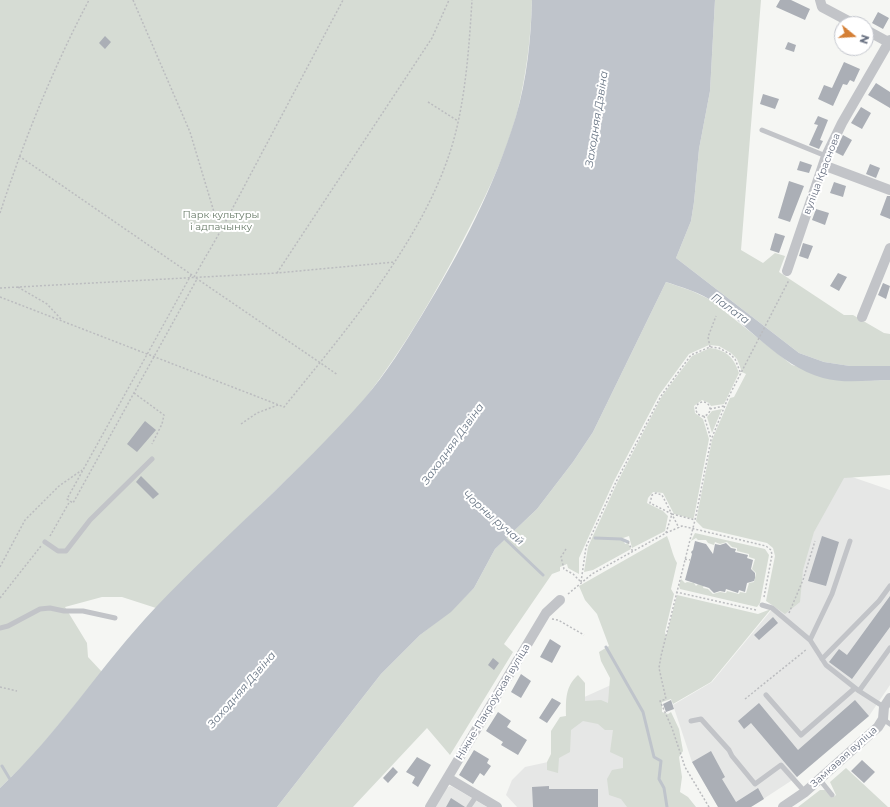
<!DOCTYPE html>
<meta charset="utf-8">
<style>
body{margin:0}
#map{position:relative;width:890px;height:807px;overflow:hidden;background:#f5f6f3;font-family:Montserrat,sans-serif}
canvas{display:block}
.north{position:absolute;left:834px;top:16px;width:40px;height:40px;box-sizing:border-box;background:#fff;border:1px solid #c3c6cd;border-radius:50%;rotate:108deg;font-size:11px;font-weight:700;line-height:16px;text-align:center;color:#687081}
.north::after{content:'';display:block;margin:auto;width:14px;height:18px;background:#d47f35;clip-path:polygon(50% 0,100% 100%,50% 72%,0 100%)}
</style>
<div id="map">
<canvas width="890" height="807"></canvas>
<div class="north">N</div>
</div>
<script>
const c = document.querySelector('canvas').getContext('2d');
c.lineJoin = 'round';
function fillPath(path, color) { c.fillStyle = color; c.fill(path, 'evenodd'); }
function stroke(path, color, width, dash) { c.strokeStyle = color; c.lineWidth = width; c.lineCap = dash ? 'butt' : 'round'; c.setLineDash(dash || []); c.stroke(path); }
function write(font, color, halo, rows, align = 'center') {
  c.font = font + ' Montserrat,sans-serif'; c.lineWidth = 4; c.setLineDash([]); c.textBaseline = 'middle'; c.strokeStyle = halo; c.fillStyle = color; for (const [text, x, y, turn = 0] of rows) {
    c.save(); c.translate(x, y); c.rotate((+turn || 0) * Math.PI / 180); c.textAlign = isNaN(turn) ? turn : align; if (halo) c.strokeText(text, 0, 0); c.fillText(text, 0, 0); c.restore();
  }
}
fillPath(new Path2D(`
 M 826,468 L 890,490 L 890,685 L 869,716 L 797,777 L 751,807 L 718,807 L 692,762 L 673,705 L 712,682 L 788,590 Z
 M 611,685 L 644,807 L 517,807 L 506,795 L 512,780 L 525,767 L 548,762 L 580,699 Z
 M 450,786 L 453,787 L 487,807 L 435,807 L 445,789 Z`), '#e6e7e6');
fillPath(new Path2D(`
 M 0,0 L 532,0 C 531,38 526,76 517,113 C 505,158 483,202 462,242 C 434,296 404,348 367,396 C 342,428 309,458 280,486 C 238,527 197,567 156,608 L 122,597 L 102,597 L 65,607 L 87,643 L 88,657 L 102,672 L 33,756 L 0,788 Z
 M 715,0 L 761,0 L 741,250 L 763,263 L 775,253 L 785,256 L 779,272 L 844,315 L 853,315 L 884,333 L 890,334 L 890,366 L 850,366 L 824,362 L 799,353 L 676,258 L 691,221 L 694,202 L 699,149 L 710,91 Z
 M 666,282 L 692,291 L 709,299 L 792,365 L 851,381 L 890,380 L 890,475 L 844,478 L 814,532 L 803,570 L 800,602 L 785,614 L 766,601 L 775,556 L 773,548 L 767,543 L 703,528 L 696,521 L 712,440 L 730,398 L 734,397 L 746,374 L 742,372 L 737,359 L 731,353 L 719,346 L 709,345 L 689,354 L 659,395 L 614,481 L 579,558 L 579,574 L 568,568 L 567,564 L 560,567 L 560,571 L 552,574 L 504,644 L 513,652 L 450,755 L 427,728 L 353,807 L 277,807 L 381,674 L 420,635 L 451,611 L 474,588 L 495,549 L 537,509 L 573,462 L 593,432 Z
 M 710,348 C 727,350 734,358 739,373 L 724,404 L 711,406 L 709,403 L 702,400 L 694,406 L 695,413 L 703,419 L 709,439 L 694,517 L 693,519 L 674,514 L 663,493 L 653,492 L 648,498 L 647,503 L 663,511 L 668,516 L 665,531 L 632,548 L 629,536 L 623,538 L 625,544 L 628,543 L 631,549 L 593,570 L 584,572 L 588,547 L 617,483 L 662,396 L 692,356 Z
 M 722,409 L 712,433 L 707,417 L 712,411 Z
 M 695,533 L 765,549 L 769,555 L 760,603 L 757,607 L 680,589 L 679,586 L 681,579 L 685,583 L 687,582 L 694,583 L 696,586 L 698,584 L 704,585 L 703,588 L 708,589 L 713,594 L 720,592 L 726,593 L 727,591 L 739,594 L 740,592 L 746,593 L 749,583 L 754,582 L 756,573 L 752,569 L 755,559 L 749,557 L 749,554 L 737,551 L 737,548 L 732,547 L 727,542 L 720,544 L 715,542 L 714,545 L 708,543 L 706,540 L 698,540 L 696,538 L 691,541 Z
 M 667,536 C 671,545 672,554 677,563 L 671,589 L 674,594 L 665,632 L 666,637 L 677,595 L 758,614 L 771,609 L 711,682 L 673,704 L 671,699 L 662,702 L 662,712 L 668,714 L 671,712 L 679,729 L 683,751 L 679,757 L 682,777 L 680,792 L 688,797 L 696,807 L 627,807 L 621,799 L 609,795 L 607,779 L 612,770 L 623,768 L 623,758 L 610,752 L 613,730 L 605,730 L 598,724 L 583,721 L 571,730 L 570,752 L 559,758 L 558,773 L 547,770 L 547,762 L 551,754 L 551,731 L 560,717 L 566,716 C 566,699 565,687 578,675 L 585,683 L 585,701 L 601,700 L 608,703 L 610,678 L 601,661 L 599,652 L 609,646 L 597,614 L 585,600 L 579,586 Z
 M 846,768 L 888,807 L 798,807 L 820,790 L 825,790 L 832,798 L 836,795 L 830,782 Z`), '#d6dcd4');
fillPath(new Path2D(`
 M 532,0 L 715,0 L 710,91 L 699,149 L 694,202 L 691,221 L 676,258 L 799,353 L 824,362 L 850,366 L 890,366 L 890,380 C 869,380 844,384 823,378 C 778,365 748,324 709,299 C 696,291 681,287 666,282 L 593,432 L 573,462 L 537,509 L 495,549 L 474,588 L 451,612 L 420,635 L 381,674 L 277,807 L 0,807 L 0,788 C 59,733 101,665 156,607 C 224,536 299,473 364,399 C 386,374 405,343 422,315 C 460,253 495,186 516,116 C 527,79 531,39 532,0 Z`), '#bfc4cb');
stroke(new Path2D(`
 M 502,536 L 543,575
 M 595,538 L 621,539 L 628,542
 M 606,647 L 643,712 L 654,757 L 661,761 L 659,779 L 664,788 L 667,807
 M 2,766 L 11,781`), '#bfc4cb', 3);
fillPath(new Path2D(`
 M 780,0 L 791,0 L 810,9 L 805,20 L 776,7 Z
 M 878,12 L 889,18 L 883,29 L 872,23 Z
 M 105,36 L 111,42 L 105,49 L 99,43 Z
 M 788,42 L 796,45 L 794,52 L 785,49 Z
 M 844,62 L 860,69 L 854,82 L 850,80 L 847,85 L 843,84 L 833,106 L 818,99 L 824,85 L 832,88 Z
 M 876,83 L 890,92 L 890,108 L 868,95 Z
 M 763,94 L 779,99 L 775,109 L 760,104 Z
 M 861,107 L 871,113 L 862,129 L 851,123 Z
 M 818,116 L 828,120 L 820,140 L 823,141 L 819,149 L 809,145 L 818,125 L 814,124 Z
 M 843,135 L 852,140 L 843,156 L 835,152 Z
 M 800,161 L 812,165 L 809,173 L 797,170 Z
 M 870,164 L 880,168 L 876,178 L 866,174 Z
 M 789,181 L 804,186 L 790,222 L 778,218 Z
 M 834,182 L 846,186 L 843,197 L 830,193 Z
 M 887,196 L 890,196 L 890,219 L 880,215 Z
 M 816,209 L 829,213 L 825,225 L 812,220 Z
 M 775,233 L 785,236 L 779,253 L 770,250 Z
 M 803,243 L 813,246 L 808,259 L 799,256 Z
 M 838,273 L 847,277 L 839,291 L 830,286 Z
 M 883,283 L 890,286 L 886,299 L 878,295 Z
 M 145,421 L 156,430 L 137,452 L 127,444 Z
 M 141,476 L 159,494 L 153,499 L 136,482 Z
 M 822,536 L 839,542 L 826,586 L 808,581 Z
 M 695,541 L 706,544 L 713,554 L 715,544 L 720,545 L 726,543 L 731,548 L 736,549 L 735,552 L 748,555 L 747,558 L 753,560 L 751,569 L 755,573 L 755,578 L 754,581 L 747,583 L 745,592 L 739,590 L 738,593 L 726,589 L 725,592 L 720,591 L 714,593 L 709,588 L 685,580 L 692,554 L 691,552 L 693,550 Z
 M 890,596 L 890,627 L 852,679 L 829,662 L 839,649 L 847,655 Z
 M 773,617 L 778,623 L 759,640 L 754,635 Z
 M 550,639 L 561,646 L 552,663 L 540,657 Z
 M 493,658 L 499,663 L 494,670 L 488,665 Z
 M 521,674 L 531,681 L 521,698 L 511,692 Z
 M 552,698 L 561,703 L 547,723 L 539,718 Z
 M 671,700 L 674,709 L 666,712 L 663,704 Z
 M 855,700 L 869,716 L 797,777 L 751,723 L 744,729 L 738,721 L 759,703 L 798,750 Z
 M 498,712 L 511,721 L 507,727 L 527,740 L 518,755 L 501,745 L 503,742 L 486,731 Z
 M 474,750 L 489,759 L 487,763 L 491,766 L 484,776 L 480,773 L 473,784 L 459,775 Z
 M 711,751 L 725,777 L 722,779 L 736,802 L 758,788 L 764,799 L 751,807 L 718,807 L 692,762 Z
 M 417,757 L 431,765 L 418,787 L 412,783 L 415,777 L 406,772 Z
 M 862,760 L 875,772 L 864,783 L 851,771 Z
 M 393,767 L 398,772 L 388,783 L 383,778 Z
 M 549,786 L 549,789 L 598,789 L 598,807 L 533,807 L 532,787 Z
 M 451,798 L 465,807 L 446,807 Z`), '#abafb6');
stroke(new Path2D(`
 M 133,0 L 190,132 L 220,232
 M 428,102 L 458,121
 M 19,156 L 192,275
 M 0,213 C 24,140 53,68 89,0
 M 277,273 L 432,38 L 449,0
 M 191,275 L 67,499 L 73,503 L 197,279
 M 194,277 L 220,232 L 343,0
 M 196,278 L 338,375
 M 18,287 L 47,304 L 61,319
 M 0,288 L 277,273 L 395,262
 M 0,297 L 284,407 C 343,334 419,245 449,155 C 465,109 469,49 472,0
 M 710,347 L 708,337 L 716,316
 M 134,393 L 164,415 L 162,424 L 152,444
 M696 409a7 7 0 1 1 14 0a7 7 0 1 1-14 0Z
 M 710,409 L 724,406
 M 704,416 L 711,439
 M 241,424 L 257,413 L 278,405
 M 672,514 L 650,503 L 652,495 L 656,493 L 662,495 L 679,528
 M 666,533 L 672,514 L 695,520
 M 50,536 L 70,501
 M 628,542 L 633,552
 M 566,549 L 561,557 L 564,569 L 573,574 L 581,582
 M 685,559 L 690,560
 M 0,567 L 25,520 L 59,486 L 82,470
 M 581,582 L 586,547 L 616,482 L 661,396 L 691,355 L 710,347 L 719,348 L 730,354 L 735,359 L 741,374
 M 676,592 L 756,610
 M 568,594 L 592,574 L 666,533 L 682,526 L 766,546 L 771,550 L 772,555 L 764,597
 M 0,598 L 41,546
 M 789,613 L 803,580 L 815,541
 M 552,619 L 558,620 L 584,635
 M 0,687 L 17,691
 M 745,699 L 807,649
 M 709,807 L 685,767 L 672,728 L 660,701 L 666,699 L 659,668 L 661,656 L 695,520 L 711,440 L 728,398 L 789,280`), '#bbbcbf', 1.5, [2, 2]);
stroke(new Path2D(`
 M 762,130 L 826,156
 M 45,542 L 58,551 L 66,551 L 90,520 L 152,459
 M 762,605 L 772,608 L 810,640 L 826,665 L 859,691 L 884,707
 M 0,628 L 8,626 L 40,609 L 50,608 L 64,611 L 83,611 L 115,618
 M 810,640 L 832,594 L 850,541
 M 822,659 L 879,601 L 890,586
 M 859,691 L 890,648
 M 766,695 L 801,735 L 855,688
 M 883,719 L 890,724
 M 691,721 L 701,719 L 729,750 L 732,756 L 755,784 L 781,765 L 805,792
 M 820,780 L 832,795
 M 469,807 L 477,795`), '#c2c4c8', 5);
stroke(new Path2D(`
 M 820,0 L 822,7 L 854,24
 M 866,30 L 890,43
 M 823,165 L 890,190
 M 787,271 L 826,156 L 842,123 L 890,40
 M 862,317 L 890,248
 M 448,778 L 497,807
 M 430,807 L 546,613 L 560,600
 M 783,807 L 805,792 L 878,727 L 883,719 L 884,707 L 890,698`), '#c2c4c8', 10);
write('10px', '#687081', '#fff', [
 ["вуліца Краснова",822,174,-69],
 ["Ніжне-Пакроўская вуліца",493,702,-59],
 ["Замкавая вуліца",844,757,-42]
]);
write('10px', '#667966', '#fff', [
 ["Парк культуры",221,215],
 ["і адпачынку",221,227]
]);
write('italic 11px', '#697685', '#fff', [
 ["Заходняя Дзвіна",597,119,-81],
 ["Палата",730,309,36],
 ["Заходняя Дзвіна",453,444,-54],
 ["Чорны ручай",493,518,41],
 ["Заходняя Дзвіна",242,690,-49]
]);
</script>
